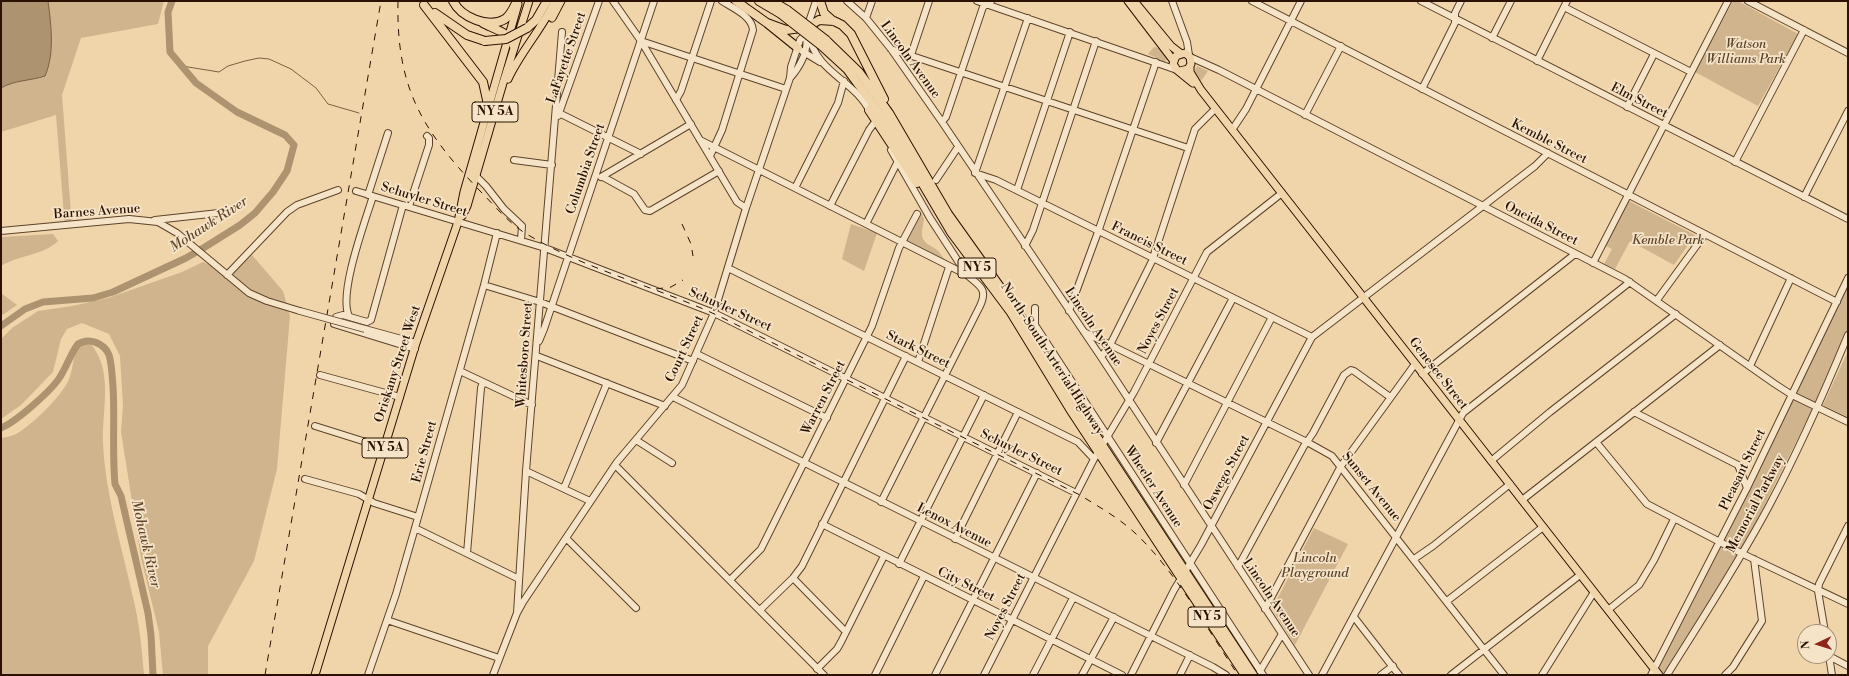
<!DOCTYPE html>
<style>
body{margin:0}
#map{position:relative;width:1849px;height:676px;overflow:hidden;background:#f1d5aa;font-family:"Libre Bodoni",serif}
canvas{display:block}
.frame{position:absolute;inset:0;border:2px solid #2b1200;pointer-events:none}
.north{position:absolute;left:1797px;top:624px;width:40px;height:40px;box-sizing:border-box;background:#f6e4c8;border:1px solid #a59078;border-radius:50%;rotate:266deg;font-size:11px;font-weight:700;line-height:16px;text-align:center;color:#2b1200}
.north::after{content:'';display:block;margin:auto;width:14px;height:18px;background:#8f2418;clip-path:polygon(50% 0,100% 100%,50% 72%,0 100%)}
</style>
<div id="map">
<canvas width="1849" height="676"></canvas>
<div class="frame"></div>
<div class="north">N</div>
</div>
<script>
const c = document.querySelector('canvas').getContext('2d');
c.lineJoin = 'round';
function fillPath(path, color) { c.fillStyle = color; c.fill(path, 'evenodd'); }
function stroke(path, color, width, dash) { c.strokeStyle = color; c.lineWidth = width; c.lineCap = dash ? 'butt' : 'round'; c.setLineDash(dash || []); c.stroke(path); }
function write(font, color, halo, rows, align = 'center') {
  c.font = font + ' "Libre Bodoni",serif'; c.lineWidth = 3.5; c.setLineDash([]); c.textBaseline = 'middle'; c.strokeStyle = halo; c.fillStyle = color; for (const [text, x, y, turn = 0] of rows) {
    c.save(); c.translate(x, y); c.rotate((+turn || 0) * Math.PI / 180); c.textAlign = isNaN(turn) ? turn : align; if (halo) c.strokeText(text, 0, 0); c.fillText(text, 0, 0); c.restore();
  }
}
fillPath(new Path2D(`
 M 1,1 L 164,1 L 158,24 L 81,38 L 62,95 L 72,227 L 65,228 L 56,115 L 1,132 Z
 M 1733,1 L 1738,1 L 1798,34 L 1758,106 L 1695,72 Z
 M 1154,47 C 1160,47 1167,54 1168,59 L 1164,62 L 1148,54 Z
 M 1197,66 L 1208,71 L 1201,81 L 1194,72 Z
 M 1627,200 L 1695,235 L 1674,265 L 1630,241 L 1615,269 L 1604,264 L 1612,249 L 1604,245 Z
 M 919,214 L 922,214 L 924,219 C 923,229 918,238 929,245 C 932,247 935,248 937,250 C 942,254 942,259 948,261 L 947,263 L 906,241 Z
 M 851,224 L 877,233 L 864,271 L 842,259 Z
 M 53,234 L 58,241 C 42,256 19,255 1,266 L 1,237 Z
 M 252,255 L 283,291 L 290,316 L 277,469 L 254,561 L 208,646 L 208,675 L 163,675 L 159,632 L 141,558 L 121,432 L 123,406 L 120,356 L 109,334 L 82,323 L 67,329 L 61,339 L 53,372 L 21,405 L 1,419 L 1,339 L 12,328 L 38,311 L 72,306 L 108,298 L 182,272 L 203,262 L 230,274 Z
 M 1848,283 L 1848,328 L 1808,418 L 1750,534 L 1663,675 L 1655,675 L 1741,507 Z
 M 1,293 L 17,305 L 1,316 Z
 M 85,342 L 90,343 C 114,371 102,408 103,442 C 105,495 124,554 135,606 C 140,628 142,652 144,675 L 1,675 L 1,438 C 6,437 12,436 16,434 C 31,426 63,395 69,379 C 73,369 73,357 78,346 Z
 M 1848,351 L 1848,417 L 1823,405 Z
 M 1314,528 L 1348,544 L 1295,645 L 1272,609 Z`), '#cfb48d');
const water = new Path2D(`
 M 1,1 L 48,1 C 51,25 55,53 45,76 C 30,81 14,80 1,88 Z`);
fillPath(water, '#ae9370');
stroke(water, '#7a5f43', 1);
stroke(new Path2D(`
 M 182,66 L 219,72 L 228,66 L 245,61 L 259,58 L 269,59 L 291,69 L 316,88 L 328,104 L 359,113`), '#7a5f43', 1);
stroke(new Path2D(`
 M 1,326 L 25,309 L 43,302 L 93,298 L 113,292 L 186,258 L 205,247 L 240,225 L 255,213 L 273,192 L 287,171 L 294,145 L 285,135 L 237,112 L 196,83 L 170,52 L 168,12 L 172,1
 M 1,428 C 16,422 52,390 60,377 C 67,366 71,353 78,344 C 89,337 104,343 109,355 C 112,365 112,376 113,386 C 115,418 112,452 115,484 L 121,496 L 148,613 L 151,635 L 153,675`), '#ae9370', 7);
const minor = new Path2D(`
 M 613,1 L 641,41 L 737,202 L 746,208
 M 847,1 L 866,18 L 891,49 L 942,122 L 1101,357 L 1309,675
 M 977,1 L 1177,70
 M 1172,1 L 1187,42 L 1189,55
 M 1252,1 L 1837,302
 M 1421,1 L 1848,219
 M 1748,1 L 1848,53
 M 1564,7 L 1691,72
 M 866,18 L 872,1
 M 809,35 C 816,73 855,80 870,112
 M 1492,38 L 1511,1
 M 641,41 L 786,89
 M 891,49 L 1188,148
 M 802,51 L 820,62
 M 911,55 L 929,1
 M 1190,57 L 1219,70 L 1625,279 L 1775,384 L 1792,395 L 1848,422
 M 1537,61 L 1567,1
 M 790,78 C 799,68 809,51 806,37
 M 1422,89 L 1455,23 L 1455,13 L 1461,1
 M 676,100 L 681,91 L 711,1
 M 1627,107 L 1654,54
 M 559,113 L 641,154
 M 1305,115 L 1341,46
 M 558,116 L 599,1
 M 942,122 L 946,117 L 981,13 L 983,7 L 991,1
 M 1232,130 L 1246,109 L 1301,1
 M 700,140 L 967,275 C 980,286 988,289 980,306 L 881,502
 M 891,150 L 930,218 L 967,275
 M 710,156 L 722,130 L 753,30 C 752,16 733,8 722,1
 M 514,160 L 552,165
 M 1735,162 L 1804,30
 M 975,173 L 996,180 L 1312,337
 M 975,173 L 1028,18
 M 476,176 L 486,186 L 504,209 L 522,226 L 521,240
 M 601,177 L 691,124
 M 603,177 L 634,194 L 645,210 L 650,211 L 719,171
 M 936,180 L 958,147
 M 795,188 L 838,103 L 844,81
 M 1017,190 L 1070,32
 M 356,191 L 545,248 L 714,313 L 1076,493
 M 368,195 L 388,133
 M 1804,197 L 1848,111
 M 403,205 L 371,320 L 367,322 L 343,315 L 336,317 L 334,324 L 415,349
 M 409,206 L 429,145 L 429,138 L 427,136
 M 830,206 L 869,130 L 875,122
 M 155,220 L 228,212
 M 866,224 L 898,161
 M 1,231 L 129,219 L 158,222 L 177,233 L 249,293 L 267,301 L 300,311
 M 1025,246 L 1033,230 L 1096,41
 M 1593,263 L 1728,1
 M 728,268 L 1078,442 L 1094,459
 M 227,275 L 287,212 L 297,205 L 338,190
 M 484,285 L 540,302 L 693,361
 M 1657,300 L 1705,234
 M 1035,308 L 1035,325 L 1263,675
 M 1069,311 L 1098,232 L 1156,62
 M 349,316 C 338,294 365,222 373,196
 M 365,329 L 416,343
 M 1084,332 L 1307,442 L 1332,456 L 1504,675
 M 539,341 L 544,329 L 654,1
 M 697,354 L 827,418
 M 537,356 L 665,406
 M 1101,357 L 1110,345 L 1152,261 L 1195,129 L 1215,109
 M 918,362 L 949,267
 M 1750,366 L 1791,278
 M 460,371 L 532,405
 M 1422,374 L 1575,254
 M 320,375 L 400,397
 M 673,397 L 1213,667 L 1226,675
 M 1634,412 L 1738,465 L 1747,488
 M 315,426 L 385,448
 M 636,440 L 672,463
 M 1596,442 L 1647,504 L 1743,554 L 1848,604
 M 1156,443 L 1233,298
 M 1491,461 L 1550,412 L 1676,314
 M 615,465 L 824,675
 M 526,471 L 590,501
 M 305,479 L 359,494 L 374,503 L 418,517
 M 1184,485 L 1272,317
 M 564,488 L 607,383
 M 1522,500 L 1720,345
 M 822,524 L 1122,675
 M 415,528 L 519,579
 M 566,538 L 636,608
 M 955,539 L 1018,412
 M 467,553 L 481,388 L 483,382
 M 1414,559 L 1433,546 L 1510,484
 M 899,564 L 984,395
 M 1238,567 L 1304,446 L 1313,433 L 1344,375 L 1351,370 L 1354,371 L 1390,397
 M 793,578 L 846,632
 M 730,580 L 761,549 L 872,326 L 899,248 L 917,214
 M 1447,601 L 1543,527
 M 1265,609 L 1341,466 L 1415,364
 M 760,610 L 793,578 L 802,566 L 906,356
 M 1608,610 L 1639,585 L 1654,560 L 1674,519
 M 517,613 L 523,602 L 617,462 L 682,385 L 714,313 L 746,208 L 790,78 L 791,67 L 800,40 L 805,34 L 816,1
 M 1354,617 L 1399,675
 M 387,620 L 499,658
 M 1825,632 L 1818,591 L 1819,584 L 1848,526
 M 1829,656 L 1848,666
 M 1829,656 L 1832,675
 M 817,669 L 837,649 L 841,642 L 884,556
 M 1260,671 L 1282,634
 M 368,675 L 396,594 L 415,528 L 484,285 L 497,233
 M 493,675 L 517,613 L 526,471 L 562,32
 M 875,675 L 924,576
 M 935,675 L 1037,473
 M 984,675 L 1094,459 L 1134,392 L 1207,252 L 1282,193
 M 1033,675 L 1073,598
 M 1082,675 L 1114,617
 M 1131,675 L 1174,590 L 1201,545 L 1312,337 L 1535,166 L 1548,153
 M 1180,675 L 1190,655
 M 1322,675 L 1463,413 L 1630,282
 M 1381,675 L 1393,666
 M 1451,675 L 1580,575
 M 1542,675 L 1594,592
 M 1651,675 L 1747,488 L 1848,278
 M 1667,675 C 1702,619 1738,564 1769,506 C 1799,450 1824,393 1848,335
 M 1725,675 L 1733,667 L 1762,621 L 1754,559`);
const major = new Path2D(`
 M 1128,1 L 1173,60
 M 1134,1 L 1171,46 L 1180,53
 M 552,18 L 561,1
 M 1190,67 L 1190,72 L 1201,90 L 1659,675
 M 1180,71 L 1188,69 L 1191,64 L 1190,57 L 1185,53 L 1176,56 L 1173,64 L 1177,70 L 1193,83
 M 508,79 C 521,51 542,29 555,1
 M 462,216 L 467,206 L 503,83 L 529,1
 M 315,675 L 416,343 L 458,222 L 464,192 L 518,4`);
const highway = new Path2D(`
 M 453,1 C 461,17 488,29 505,19 C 511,15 514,7 517,1
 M 736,1 L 767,23 L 798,48
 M 759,1 L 781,14
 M 772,1 L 787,10
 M 820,1 L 824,13 L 833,21
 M 424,5 L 483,82 L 487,100 L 487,112
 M 435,13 L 467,35 L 485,41
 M 483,23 C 494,29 511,33 514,46
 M 767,23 L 786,30 L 808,27 L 819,20 L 834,21 L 842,25 L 851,34 L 884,99
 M 527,28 L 536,20 L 547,1
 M 826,40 L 859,72 L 889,113 L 948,214 L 1020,315 L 1066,390 L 1253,675
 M 822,46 L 847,69 L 888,125 L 951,232 L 1010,311 L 1070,409 L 1245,675
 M 869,110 L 917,183`);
stroke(minor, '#5c432a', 8);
stroke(major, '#2b1200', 9);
stroke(highway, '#2b1200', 10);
stroke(minor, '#f6e4c8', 6);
stroke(major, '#f1d5aa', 7);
stroke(highway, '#f1d5aa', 8);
stroke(new Path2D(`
 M 398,1 C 396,88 422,130 480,191 C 496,207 510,225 530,236 C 593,273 666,289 731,322 C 847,380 964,438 1080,495 C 1099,507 1119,518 1135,533 C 1174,569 1208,630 1238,675
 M 682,224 L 691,244 L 693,256
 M 656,289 L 671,287 L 683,280
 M 265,675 L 381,1`), '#2b1200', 1, [7, 7]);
const minorBridge = new Path2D(`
 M 300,311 L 365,329`);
const highwayBridge = new Path2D(`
 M 787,10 L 826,40
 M 781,14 L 822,46
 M 485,41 L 506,39 L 527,28`);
stroke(minorBridge, '#5c432a', 8, []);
stroke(highwayBridge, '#2b1200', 10, []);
stroke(minorBridge, '#f6e4c8', 6);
stroke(highwayBridge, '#f1d5aa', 8);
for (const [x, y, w] of [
 [495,112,46],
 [977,268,38],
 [385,448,46],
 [1207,617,38]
]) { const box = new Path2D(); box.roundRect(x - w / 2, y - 10, w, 20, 3); c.fillStyle = '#f6e4c8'; c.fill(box); stroke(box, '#2b1200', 1); }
write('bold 12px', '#2b1200', null, [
 ["NY 5A",495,112],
 ["NY 5",977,268],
 ["NY 5A",385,448],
 ["NY 5",1207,617]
]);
write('italic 13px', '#5c432a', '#f6e4c8', [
 ["Watson",1746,45],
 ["Williams Park",1746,60],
 ["Kemble Park",1668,241],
 ["Lincoln",1315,559],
 ["Playground",1315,574]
]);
write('13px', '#2b1200', '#f6e4c8', [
 ["LaFayette Street",567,58,-71],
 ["Lincoln Avenue",910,60,54],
 ["Elm Street",1639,101,27],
 ["Kemble Street",1549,142,27],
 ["Columbia Street",586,169,-71],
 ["Schuyler Street",424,200,17],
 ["Barnes Avenue",97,212,-4],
 ["Oneida Street",1541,224,27],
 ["Francis Street",1149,244,26],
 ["Schuyler Street",730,310,24],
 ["Noyes Street",1159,321,-62],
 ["Lincoln Avenue",1093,327,56],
 ["Court Street",685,349,-65],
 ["Stark Street",918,350,26],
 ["Whitesboro Street",525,355,-86],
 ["North-South Arterial Highway",1052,359,57],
 ["Oriskany Street West",398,364,-72],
 ["Genesee Street",1438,374,52],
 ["Warren Street",824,398,-63],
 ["Erie Street",425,452,-75],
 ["Schuyler Street",1021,453,26],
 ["Pleasant Street",1743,470,-64],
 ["Oswego Street",1227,473,-62],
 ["Wheeler Avenue",1153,487,57],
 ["Sunset Avenue",1371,487,51],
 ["Memorial Parkway",1756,504,-62],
 ["Lenox Avenue",954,526,27],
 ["City Street",966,585,26],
 ["Lincoln Avenue",1271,598,56],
 ["Noyes Street",1006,607,-63]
]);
write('italic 14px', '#5f462d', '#f6e4c8', [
 ["Mohawk River",209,225,-33],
 ["Mohawk River",145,544,77]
]);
</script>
